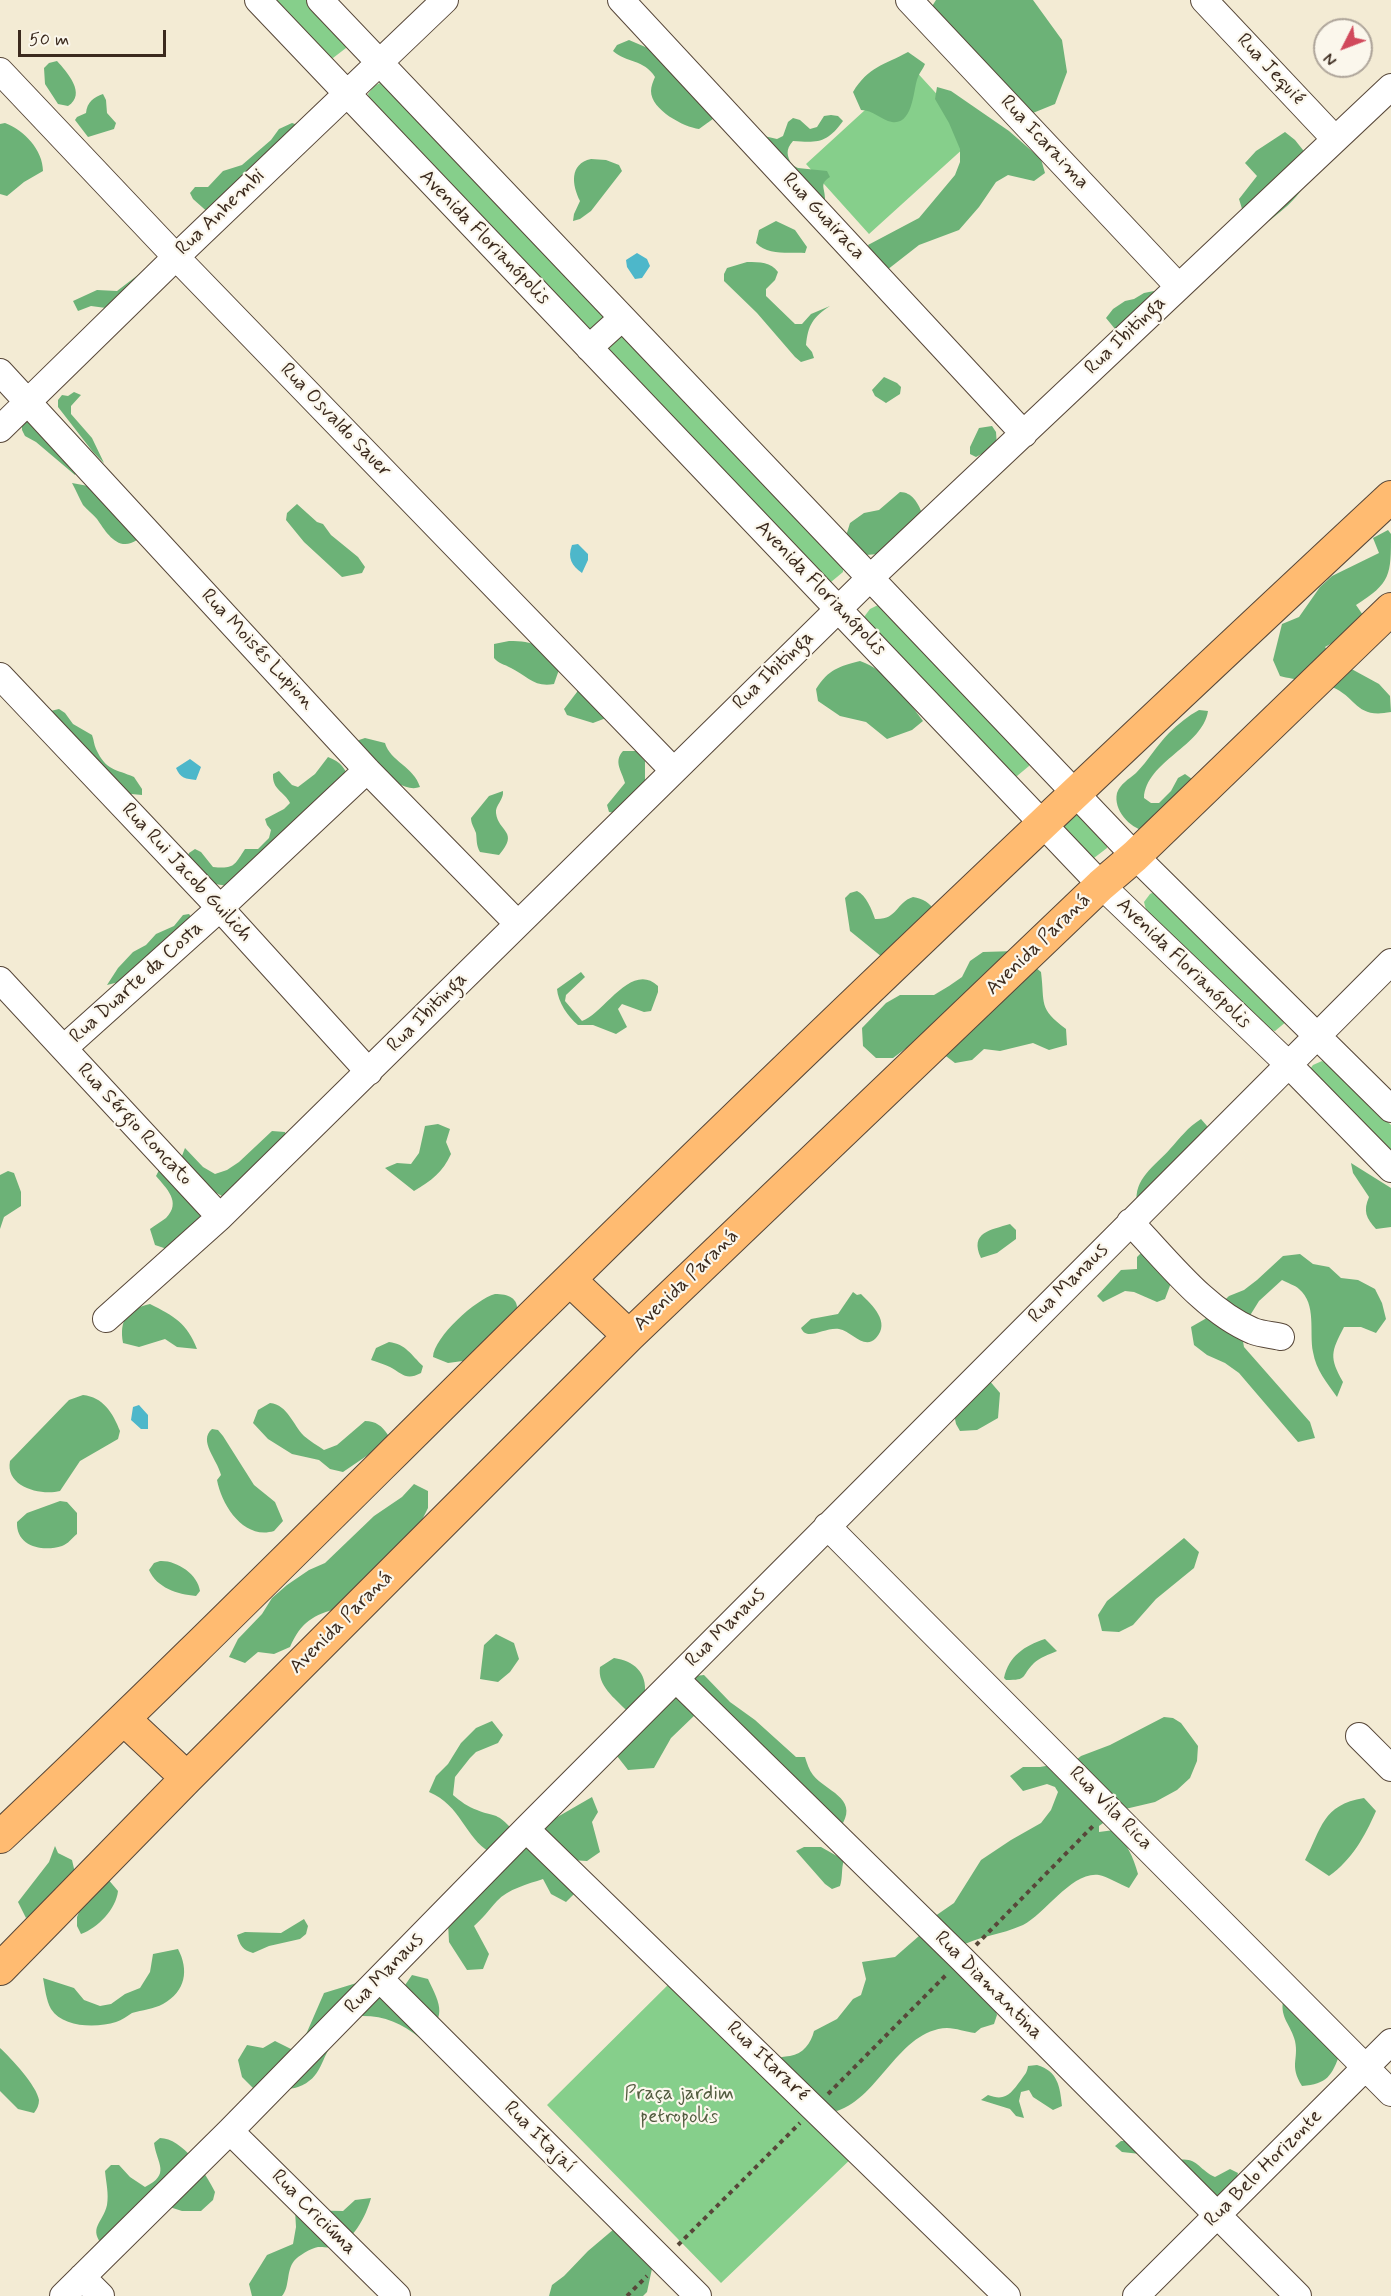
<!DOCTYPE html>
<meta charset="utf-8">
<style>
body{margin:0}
#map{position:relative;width:1391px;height:2296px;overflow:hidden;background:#f3ebd4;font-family:Mynerve,sans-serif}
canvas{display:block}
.north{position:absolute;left:1313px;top:18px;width:60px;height:60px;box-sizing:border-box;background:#fbf7ec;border:2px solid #aea59a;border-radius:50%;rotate:228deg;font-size:16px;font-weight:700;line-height:24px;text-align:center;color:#3b2a1e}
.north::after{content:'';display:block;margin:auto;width:21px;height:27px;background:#d1495b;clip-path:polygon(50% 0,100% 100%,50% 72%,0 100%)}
.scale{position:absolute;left:18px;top:30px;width:148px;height:27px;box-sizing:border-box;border:3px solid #3b2a1e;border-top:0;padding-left:8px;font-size:18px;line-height:21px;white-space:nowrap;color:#3b2a1e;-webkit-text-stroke:4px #fbf7ec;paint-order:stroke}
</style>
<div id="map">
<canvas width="1391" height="2296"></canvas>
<div class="north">N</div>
<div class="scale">50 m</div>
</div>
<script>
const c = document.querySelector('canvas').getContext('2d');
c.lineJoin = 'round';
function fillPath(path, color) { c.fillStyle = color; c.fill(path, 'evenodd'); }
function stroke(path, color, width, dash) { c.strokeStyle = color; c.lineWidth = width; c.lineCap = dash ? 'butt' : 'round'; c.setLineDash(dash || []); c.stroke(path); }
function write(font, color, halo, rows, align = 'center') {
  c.font = font + ' Mynerve,sans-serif'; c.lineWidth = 4.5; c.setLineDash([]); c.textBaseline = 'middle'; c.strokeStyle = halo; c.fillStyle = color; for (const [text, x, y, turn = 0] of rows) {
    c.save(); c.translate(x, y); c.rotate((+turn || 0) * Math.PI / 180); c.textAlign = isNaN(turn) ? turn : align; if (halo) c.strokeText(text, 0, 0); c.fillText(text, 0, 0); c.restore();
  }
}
fillPath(new Path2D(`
 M 272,0 L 308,0 L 345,39 L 346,48 L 333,58 L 326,56 Z
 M 912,67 L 976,137 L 869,234 L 806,164 Z
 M 382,82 L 609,313 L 604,328 L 589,330 L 370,102 L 368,94 L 374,86 Z
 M 620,331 L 843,563 L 843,572 L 831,582 L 824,580 L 607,352 L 606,343 Z
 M 878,605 L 886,610 L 1029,757 L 1029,766 L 1017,776 L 1009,775 L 866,626 L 864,617 L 870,609 Z
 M 1077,812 L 1107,839 L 1107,848 L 1094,858 C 1081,855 1065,836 1063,824 Z
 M 1158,890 L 1287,1021 L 1275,1031 L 1268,1029 L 1146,910 L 1144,902 L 1150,894 Z
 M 1322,1061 L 1329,1065 L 1391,1125 L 1391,1161 L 1307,1073 L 1313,1065 Z
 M 680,1973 L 855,2155 L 721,2283 L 547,2105 Z`), '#86cf8b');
fillPath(new Path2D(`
 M 936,0 L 1033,0 L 1062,40 L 1067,72 L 1055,104 L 1028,115 L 929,11 Z
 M 629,40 L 650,49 L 717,116 L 699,129 C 684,127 651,110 651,91 C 651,86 653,82 655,77 C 644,59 626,63 613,51 L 617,45 Z
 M 908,52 L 925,64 C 923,69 920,72 918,77 C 913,88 914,125 892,122 C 881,120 873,110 861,110 L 853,92 C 868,67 884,65 908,52 Z
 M 57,61 C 67,72 87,94 68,106 L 58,104 L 45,84 L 44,68 L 49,63 Z
 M 937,87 L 951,91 L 1009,131 L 1041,159 L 1045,173 L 1034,181 L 1008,175 L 996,182 L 979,207 L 959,230 L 919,245 L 887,270 L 875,263 L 868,245 L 919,218 L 955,175 L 960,162 L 960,149 L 949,123 L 935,99 Z
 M 103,94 L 106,100 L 107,113 L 116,123 L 114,129 L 88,137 L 75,120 L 77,117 L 86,113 C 87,102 94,97 103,94 Z
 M 831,115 L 838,116 L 843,121 C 827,143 818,143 793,141 C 785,150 787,156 792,165 L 798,168 L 827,171 L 830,177 C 819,184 825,188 825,198 C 825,203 824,208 824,213 L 764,136 L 777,139 L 783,136 L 788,122 L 793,118 L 800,120 L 810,129 L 817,127 L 824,116 Z
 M 5,123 C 24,130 43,150 43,171 L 24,182 L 7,196 L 0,194 L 0,124 Z
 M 292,123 L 298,125 L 211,215 L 193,199 L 190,193 L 195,187 L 208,187 L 223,171 L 242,165 L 271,140 L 279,129 Z
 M 1285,132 L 1295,140 L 1315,165 C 1303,193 1292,203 1269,221 L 1243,212 L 1239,199 L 1257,176 L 1245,163 L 1256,151 Z
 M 591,159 L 606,160 L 619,165 L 622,171 L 591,211 L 580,219 L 573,221 L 574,214 L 580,201 C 572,185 569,164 591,159 Z
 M 776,221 L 795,230 L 807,247 L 805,253 C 789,252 768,256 756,243 L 759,230 Z
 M 747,262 C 760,262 771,262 778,272 L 775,280 L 766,289 L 766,296 L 795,324 L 802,324 L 811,314 L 830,306 C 813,317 808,325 806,345 L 812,352 L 814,358 L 801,362 L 795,357 L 757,313 L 724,281 L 724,274 L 727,268 Z
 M 151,265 L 106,308 L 91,306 L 78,311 L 73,301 L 97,290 L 117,291 Z
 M 1154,291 L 1153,299 L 1115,329 L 1106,318 L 1113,309 L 1125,301 L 1134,299 L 1144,293 Z
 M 884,377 L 897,383 L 901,387 L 900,394 L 886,403 L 875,396 L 872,390 Z
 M 74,392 L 81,395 L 71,406 L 71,414 L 92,438 L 104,463 L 93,452 L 58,407 L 58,400 L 62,395 L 68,396 Z
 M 29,416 L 78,467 L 75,475 L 36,442 L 25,436 L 22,430 L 22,417 Z
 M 992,426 L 996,432 L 997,446 L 976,457 L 970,454 L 970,447 L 979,428 Z
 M 72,483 L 88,486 L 94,490 L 138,535 L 137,540 C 118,553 106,532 97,519 C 93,514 87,510 83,505 C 79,498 76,490 72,483 Z
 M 900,492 C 912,492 918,503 922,513 L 879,554 L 865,555 L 846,536 L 850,523 L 864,513 L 879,510 Z
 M 297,504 L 317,522 L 323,524 L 331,535 L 358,557 L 365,567 L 362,573 L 342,577 L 304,542 L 286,520 L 287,513 Z
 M 1388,530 L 1391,534 C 1391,575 1391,583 1356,605 L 1365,618 L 1341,638 L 1325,647 L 1335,660 L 1379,684 L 1390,696 L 1391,712 C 1355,719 1358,698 1332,687 C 1322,682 1294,680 1280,676 L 1273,660 L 1282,624 L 1299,617 L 1320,587 L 1332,576 L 1379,553 L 1373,538 Z
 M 509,641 C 534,641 544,646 561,664 L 554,684 C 535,688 527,676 511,668 C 504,664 499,664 494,658 L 494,644 Z
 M 860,661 C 887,670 907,699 923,721 L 912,730 L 887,739 L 866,722 L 840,716 L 818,701 L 816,689 C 829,669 838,667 860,661 Z
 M 577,678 L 606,718 L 593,723 L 567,715 L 564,709 L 577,692 Z
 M 59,709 L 65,713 L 73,724 L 92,735 C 94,740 94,745 96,749 C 106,771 116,769 134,777 L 142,789 L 142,795 L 121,793 L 42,713 Z
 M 1199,710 L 1208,711 C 1203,746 1146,761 1144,798 L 1151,803 L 1159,803 L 1171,791 L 1178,778 L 1185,774 L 1192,779 L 1145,831 C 1130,828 1113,810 1117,793 C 1120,784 1129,779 1136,773 C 1148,761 1157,745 1169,733 C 1178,724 1188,716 1199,710 Z
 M 365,738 L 385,743 C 390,761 414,767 420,787 C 399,795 370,759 355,745 L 359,740 Z
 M 623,751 L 636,751 L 645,761 L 645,783 L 616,813 L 609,812 L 607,805 L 625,783 C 622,771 613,762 623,751 Z
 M 328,757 C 341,762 345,768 350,781 L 228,886 L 215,884 L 187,859 L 189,853 L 195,849 L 201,852 L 213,867 C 234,869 234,866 245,849 L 258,849 L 269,838 L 271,830 L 267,825 L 265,819 L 284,809 L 290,803 C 284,791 272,790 273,774 L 279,771 L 292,785 L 298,787 L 315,774 Z
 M 503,791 C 504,800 495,805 496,813 C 498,832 520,831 499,855 L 480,852 C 476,845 477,840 476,833 C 474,827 471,824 471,818 L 489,796 Z
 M 857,891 C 866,895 872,910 875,919 C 898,920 895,903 913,897 C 923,899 930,902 935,912 L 882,957 L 850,931 L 845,898 L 850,893 Z
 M 189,914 L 194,920 L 119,982 L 107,985 L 118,968 L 133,952 L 146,945 L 156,934 L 174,926 L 183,915 Z
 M 1016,951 L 1041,972 C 1045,1004 1038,1008 1066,1029 L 1067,1045 L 1049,1050 L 1033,1043 L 1000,1051 L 984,1049 L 972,1060 L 955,1063 L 942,1053 L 937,1036 L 905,1049 L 893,1058 L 876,1058 L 863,1046 L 862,1028 L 886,1003 L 900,995 L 934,995 L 949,986 L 962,977 L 970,961 L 983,952 Z
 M 581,972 L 585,977 L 566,995 L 565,1001 L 582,1021 C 604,1014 631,961 658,986 L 658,992 L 651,1011 L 644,1012 L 622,1004 L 618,1009 L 627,1027 L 616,1034 L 593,1025 L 578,1025 C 568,1017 558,1002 557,989 Z
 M 1201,1119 L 1207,1126 L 1208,1134 L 1197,1174 L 1165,1204 L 1137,1204 C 1133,1179 1155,1166 1170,1149 C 1180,1138 1188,1127 1201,1119 Z
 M 438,1124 L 450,1129 L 446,1142 L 451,1154 C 443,1172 431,1181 414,1191 L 385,1168 L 397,1163 L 411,1164 L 419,1153 L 425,1126 Z
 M 272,1131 L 285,1132 L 287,1145 L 235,1191 L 222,1196 L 198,1183 L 180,1161 L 185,1148 L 203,1167 L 215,1174 L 227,1170 L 239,1162 Z
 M 1351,1163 L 1391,1188 L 1391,1227 L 1376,1229 C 1366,1218 1363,1211 1369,1197 L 1353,1173 Z
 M 159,1170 L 202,1217 L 167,1249 L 155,1245 L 150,1229 C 155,1225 161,1222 166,1218 C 182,1202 166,1188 156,1176 Z
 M 8,1171 L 14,1173 L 21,1192 L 21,1206 L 4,1217 L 0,1229 L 0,1175 Z
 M 1010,1224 L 1016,1230 L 1016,1239 L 997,1253 L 981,1258 C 969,1232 991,1230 1010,1224 Z
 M 1143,1251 L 1171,1283 L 1165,1299 L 1157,1302 L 1134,1292 L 1125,1291 L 1103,1302 L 1097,1296 L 1121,1270 L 1137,1269 L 1137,1257 Z
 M 1300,1254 L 1313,1264 L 1329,1267 L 1341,1278 L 1358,1280 L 1375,1289 L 1382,1303 L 1386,1319 L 1376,1333 L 1361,1327 L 1344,1327 C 1331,1352 1329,1357 1343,1382 L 1337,1397 C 1327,1383 1316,1370 1313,1352 C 1309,1332 1317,1304 1299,1289 C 1295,1285 1287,1283 1282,1280 L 1259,1301 L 1241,1330 L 1244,1347 L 1310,1422 L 1315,1438 L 1298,1442 L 1239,1373 L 1225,1363 L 1207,1355 L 1194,1345 L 1191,1327 L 1205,1319 L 1229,1296 L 1244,1290 L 1257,1280 L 1283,1256 Z
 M 853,1292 L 857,1295 L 861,1294 C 872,1305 891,1322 876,1338 C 864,1351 852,1331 839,1329 C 824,1327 807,1342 801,1328 L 811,1319 L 838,1314 Z
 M 495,1294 C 508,1294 519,1298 517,1312 L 470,1360 L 448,1363 L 433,1357 C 434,1337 476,1299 495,1294 Z
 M 150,1304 C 174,1316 187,1323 197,1349 L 177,1347 L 165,1339 L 139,1347 L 123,1343 C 119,1320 127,1309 150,1304 Z
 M 389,1342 C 406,1344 411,1355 423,1366 L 421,1373 C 406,1381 403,1374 390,1367 C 384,1364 377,1362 371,1360 L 376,1348 Z
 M 988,1379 L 1000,1393 L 998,1418 L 977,1430 L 960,1431 L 956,1424 L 954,1414 Z
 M 83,1395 C 103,1397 113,1413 120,1431 L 118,1439 L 80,1461 L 60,1491 C 41,1496 5,1487 10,1461 L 69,1400 Z
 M 270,1403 C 288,1405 293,1425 304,1436 C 310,1441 318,1446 324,1450 L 337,1445 L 365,1421 C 376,1421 382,1426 388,1435 L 387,1442 L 343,1472 L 330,1469 L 319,1460 L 292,1454 L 268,1439 L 253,1423 L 258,1410 Z
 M 212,1429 L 218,1430 L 223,1436 L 254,1485 L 275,1502 L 283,1521 L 274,1531 C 244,1540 222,1506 217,1480 L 221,1475 C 217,1459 198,1441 212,1429 Z
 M 414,1484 L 428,1491 L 428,1508 L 413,1538 L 339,1608 C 313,1615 301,1622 290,1647 L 274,1654 L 258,1652 L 245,1663 L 229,1657 L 238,1639 L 262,1614 L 272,1598 L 287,1585 L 309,1570 L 325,1563 L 374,1516 L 402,1497 Z
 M 60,1501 L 67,1502 L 77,1513 L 77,1534 C 72,1538 68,1544 62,1546 C 43,1552 16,1547 17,1522 L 27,1513 Z
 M 1184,1538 L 1199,1552 L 1194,1568 L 1156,1599 L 1133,1625 L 1119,1632 L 1102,1631 L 1098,1615 L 1107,1601 Z
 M 160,1561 C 176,1560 198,1574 200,1591 L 196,1596 C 177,1594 157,1588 149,1570 L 154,1563 Z
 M 496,1634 L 514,1643 L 519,1659 L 510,1672 L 498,1682 L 480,1679 L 484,1645 Z
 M 1045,1639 L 1057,1651 C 1050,1654 1039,1658 1034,1663 C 1020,1677 1029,1680 1006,1680 L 1004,1678 C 1009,1656 1024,1646 1045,1639 Z
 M 614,1658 C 634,1661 647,1672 645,1694 L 627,1711 C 615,1698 597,1686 600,1667 Z
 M 704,1675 L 730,1702 L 755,1720 L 796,1757 L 805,1757 C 807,1763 809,1770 813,1775 C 826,1791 857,1798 843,1823 L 828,1816 L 696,1714 L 671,1738 L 654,1768 L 628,1770 L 617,1756 L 695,1676 Z
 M 1164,1717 L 1173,1718 L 1181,1723 L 1198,1746 L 1197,1761 L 1190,1778 L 1177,1790 L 1155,1802 L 1121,1810 L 1099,1826 L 1099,1832 L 1114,1830 C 1127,1844 1133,1856 1138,1874 L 1129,1888 C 1121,1885 1106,1876 1099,1875 C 1072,1871 1045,1914 1023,1925 C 1001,1935 978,1936 957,1948 L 994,2006 L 997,2015 L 994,2024 L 981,2028 L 975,2033 C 966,2032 956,2028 947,2028 C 899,2030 880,2097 837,2111 L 829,2108 L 776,2061 C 781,2056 783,2057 790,2056 C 803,2054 811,2043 814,2031 L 837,2019 L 853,1999 L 861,1995 L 866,1979 L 862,1962 L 895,1957 L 919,1936 L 928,1921 L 954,1903 L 981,1860 L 1011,1840 L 1041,1823 L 1051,1810 L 1058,1792 L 1055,1787 L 1047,1784 L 1023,1791 L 1010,1776 L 1023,1767 L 1040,1767 L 1075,1761 L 1081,1756 L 1110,1745 Z
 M 492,1721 L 503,1735 L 498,1743 L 476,1752 L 470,1758 L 455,1777 L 453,1795 C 460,1801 468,1807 477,1810 C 494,1817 496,1812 510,1827 L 490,1852 C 465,1838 461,1805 429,1792 L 436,1776 L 448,1764 L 461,1743 L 476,1728 Z
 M 592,1797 L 598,1812 L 592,1822 L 600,1852 L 587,1861 L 570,1860 L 577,1891 L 566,1902 L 551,1894 L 543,1879 C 528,1884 508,1889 497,1901 C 489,1910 483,1918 474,1926 L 489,1954 L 483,1969 L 467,1970 L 449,1942 L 448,1923 L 547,1823 Z
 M 1364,1798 L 1376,1811 C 1365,1836 1352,1860 1329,1876 L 1305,1860 C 1322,1828 1322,1805 1364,1798 Z
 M 55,1846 L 58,1853 L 72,1860 L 76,1877 L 41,1909 L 26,1918 L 18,1902 L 49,1862 Z
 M 804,1847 L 821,1847 L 844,1860 C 841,1869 843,1877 840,1886 L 832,1889 L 825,1884 L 796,1851 Z
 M 107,1878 L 118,1891 C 116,1909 98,1928 81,1934 L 77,1926 L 77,1917 L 87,1893 Z
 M 304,1919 L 308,1926 L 306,1934 L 300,1939 L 269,1946 L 253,1953 C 243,1950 240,1946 237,1935 L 245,1932 L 281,1933 Z
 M 178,1949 C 189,1970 186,1991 163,2004 C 154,2009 142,2010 132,2013 C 127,2016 122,2020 116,2022 C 97,2028 63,2028 51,2009 C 46,2000 45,1988 43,1978 L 74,1988 L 84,2000 L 100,2006 L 111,2004 L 125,1994 L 140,1988 L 150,1972 L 153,1954 Z
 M 412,1975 L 428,1979 C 441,2006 448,2018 420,2038 C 400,2022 383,2015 358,2016 C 350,2024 341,2031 335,2040 C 320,2058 323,2078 298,2087 C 285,2091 268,2089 255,2090 L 242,2077 L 238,2060 L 247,2045 L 263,2048 L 275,2041 L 293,2050 L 304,2039 L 324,1993 L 363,1981 L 403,1988 Z
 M 1283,2001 L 1340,2053 C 1332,2076 1327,2084 1302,2086 C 1289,2065 1299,2060 1295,2041 C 1291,2025 1280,2018 1283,2001 Z
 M 0,2048 C 11,2058 37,2086 39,2100 C 39,2105 37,2109 34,2113 L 18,2109 L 0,2091 Z
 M 1037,2065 C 1058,2071 1060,2087 1062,2106 L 1053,2110 L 1033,2097 L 1029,2090 L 1021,2092 L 1019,2101 L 1024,2118 L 1016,2116 L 1010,2109 L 981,2100 L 988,2095 C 1006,2102 1011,2093 1021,2080 C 1025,2074 1027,2073 1028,2066 Z
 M 160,2138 C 182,2138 206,2173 215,2192 L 213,2200 L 201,2211 L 182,2211 L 148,2200 L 140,2202 L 133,2208 L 104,2247 C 87,2228 103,2223 107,2205 C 109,2194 106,2182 105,2171 L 111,2165 L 119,2165 L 130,2177 L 145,2187 C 171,2174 157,2164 154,2143 Z
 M 1121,2141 L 1129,2141 L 1179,2160 C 1197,2157 1199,2170 1215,2177 L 1230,2169 L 1238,2173 C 1234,2191 1220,2197 1205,2207 L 1140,2154 L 1122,2152 L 1115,2146 Z
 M 371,2198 C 366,2216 353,2243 332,2247 C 327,2248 322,2247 318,2247 C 311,2248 298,2256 294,2261 C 286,2271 290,2287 282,2296 L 252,2296 L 249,2284 L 267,2255 L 293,2244 L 296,2227 L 295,2210 L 343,2211 L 355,2200 Z
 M 614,2229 L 653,2264 L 647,2292 L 643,2296 L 549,2296 L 552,2285 L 564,2276 L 588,2251 Z`), '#6cb277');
fillPath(new Path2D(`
 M 637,253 L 647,259 L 650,266 L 642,278 L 635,279 L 627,267 L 626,260 Z
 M 578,544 L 588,554 L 588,560 L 582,573 C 572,566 567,558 572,545 Z
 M 190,759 L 201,767 L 196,780 C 186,779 180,778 176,768 Z
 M 139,1405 L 148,1415 L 148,1429 L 141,1429 L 131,1420 L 133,1407 Z`), '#4db7ca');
const minor = new Path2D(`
 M 258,0 L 1101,885 L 1288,1064 L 1391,1169
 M 320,0 L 1135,856 L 1391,1109
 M 621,0 L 1024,434
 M 909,0 L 1178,286
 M 1204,0 L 1335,139
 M 0,71 L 176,257 L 673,770
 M 589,348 L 622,318
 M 0,372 L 367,770 L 518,924
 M 0,429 L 176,257 L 445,0
 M 0,676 L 220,908 L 369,1072
 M 0,980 L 220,1217
 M 64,1048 L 220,908 L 367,770
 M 1130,1222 C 1166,1259 1205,1311 1253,1331 C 1261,1334 1272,1335 1281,1337
 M 106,1319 L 220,1217 L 869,579 L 1391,87
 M 827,1526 L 1391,2093
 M 676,1679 L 962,1959 L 1298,2296
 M 1359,1736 L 1391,1768
 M 526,1829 L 1007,2296
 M 380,1979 L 698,2296
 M 230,2131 L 397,2296
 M 82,2277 L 101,2296
 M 63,2296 L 230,2131 L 526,1829 L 1391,962
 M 1136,2296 L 1391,2042`);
const major = new Path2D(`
 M 570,1280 L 629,1336
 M 125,1720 L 187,1778
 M 0,1837 C 193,1655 379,1466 569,1280 C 839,1015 1114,755 1391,497
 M 0,1969 L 187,1778 L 629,1336 L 1101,885 L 1135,856 L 1391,609`);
stroke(minor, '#574739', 28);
stroke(major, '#574739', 34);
stroke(new Path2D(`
 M 976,1945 L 1095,1824
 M 828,2094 L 947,1974
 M 678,2245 L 800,2123
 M 627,2296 L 647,2276`), '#574739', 4, [4.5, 4.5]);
stroke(minor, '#fff', 26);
stroke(major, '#ffbb71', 32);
write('20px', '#3b2a1e', '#fbf7ec', [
 ["Rua Jequié",1270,70,47],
 ["Rua Icaraima",1044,143,47],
 ["Rua Anhembi",221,213,-44],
 ["Rua Guairaca",823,217,47],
 ["Avenida Florianópolis",484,238,46],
 ["Rua Ibitinga",1126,336,-44],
 ["Rua Osvaldo Sauer",335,421,46],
 ["Avenida Florianópolis",820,589,46],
 ["Rua Moisés Lupion",257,650,47],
 ["Rua Ibitinga",774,671,-44],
 ["Rua Rui Jacob Guilich",186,873,47],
 ["Avenida Paraná",1039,945,-44],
 ["Avenida Florianópolis",1183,964,44],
 ["Rua Duarte da Costa",137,983,-42],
 ["Rua Ibitinga",428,1013,-45],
 ["Rua Sérgio Roncato",134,1125,47],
 ["Avenida Paraná",687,1281,-44],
 ["Rua Manaus",1069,1284,-45],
 ["Avenida Paraná",342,1623,-45],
 ["Rua Manaus",726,1628,-45],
 ["Rua Vila Rica",1110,1809,45],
 ["Rua Manaus",385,1974,-46],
 ["Rua Diamantina",988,1986,45],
 ["Rua Itararé",767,2062,44],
 ["Rua Itajaí",539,2138,45],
 ["Rua Belo Horizonte",1264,2169,-45],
 ["Rua Criciúma",313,2213,45]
]);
write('20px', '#525c3f', '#fbf7ec', [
 ["Praça jardim",679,2095],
 ["petropolis",679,2118]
]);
</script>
